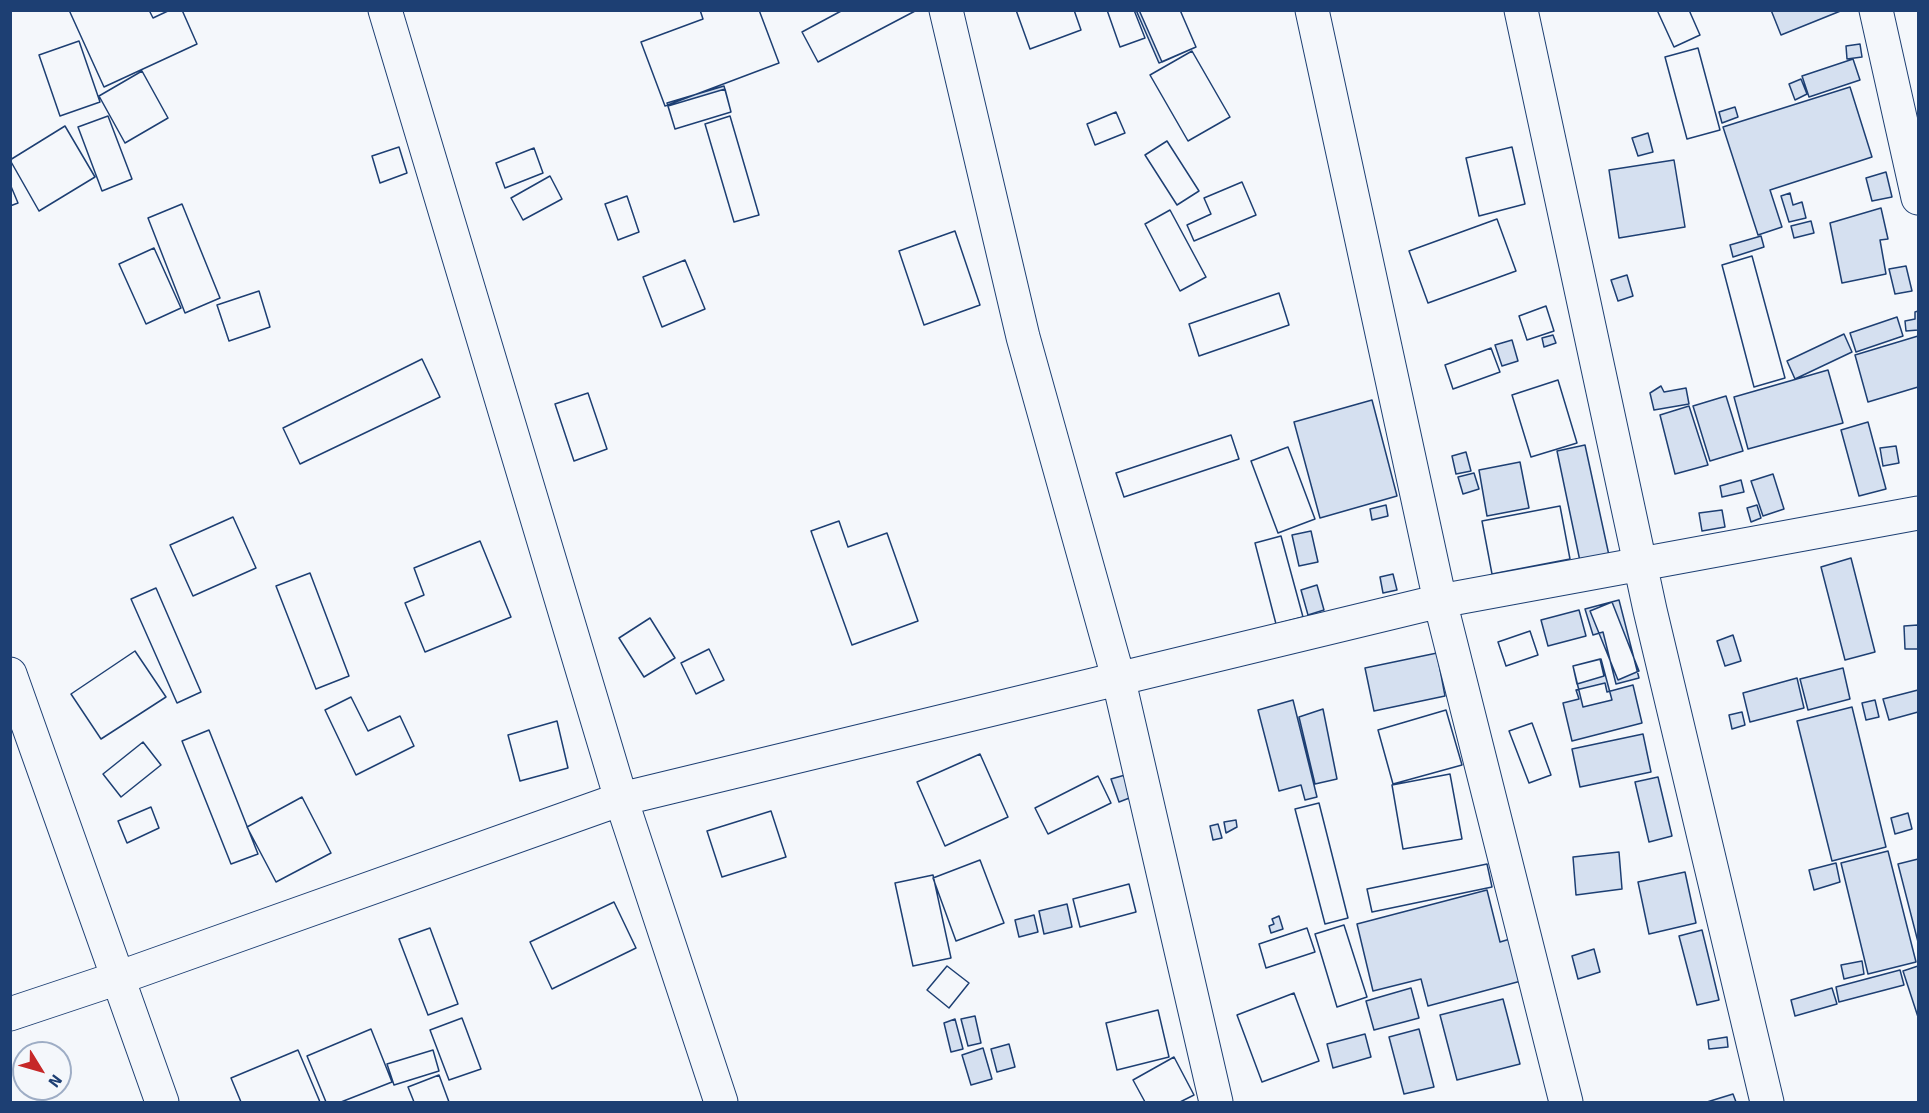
<!DOCTYPE html>
<style>
body{margin:0}
#map{position:relative;width:1929px;height:1113px;overflow:hidden;background:#f4f7fb;font-family:Signika,sans-serif}
canvas{display:block}
.frame{position:absolute;inset:0;border:12px solid #1d3f73;pointer-events:none}
.north{position:absolute;left:12px;top:1041px;width:60px;height:60px;box-sizing:border-box;background:#f4f7fb;border:2px solid #9eadc5;border-radius:50%;rotate:127deg;font-size:16px;font-weight:700;line-height:24px;text-align:center;color:#1d3f73}
.north::after{content:'';display:block;margin:auto;width:21px;height:27px;background:#c62828;clip-path:polygon(50% 0,100% 100%,50% 72%,0 100%)}
</style>
<div id="map">
<canvas width="1929" height="1113"></canvas>
<div class="frame"></div>
<div class="north">N</div>
</div>
<script>
const c = document.querySelector('canvas').getContext('2d');
c.lineJoin = 'round';
function fillPath(path, color) { c.fillStyle = color; c.fill(path, 'evenodd'); }
function stroke(path, color, width, dash) { c.strokeStyle = color; c.lineWidth = width; c.lineCap = dash ? 'butt' : 'round'; c.setLineDash(dash || []); c.stroke(path); }
const building = new Path2D(`
 M 69,10 L 149,10 L 153,18 L 170,10 L 182,10 L 197,44 L 104,87 Z
 M 69,10 L 149,10 L 153,18 L 170,10 L 182,10 L 197,44 L 104,87 Z
 M 700,10 L 759,10 L 779,63 L 665,106 L 641,42 L 703,19 Z
 M 700,10 L 759,10 L 779,63 L 665,106 L 641,42 L 703,19 Z
 M 843,10 L 917,10 L 818,62 L 802,32 Z
 M 843,10 L 917,10 L 818,62 L 802,32 Z
 M 1016,10 L 1074,10 L 1081,30 L 1030,49 Z
 M 1016,10 L 1074,10 L 1081,30 L 1030,49 Z
 M 1107,10 L 1134,10 L 1145,38 L 1120,47 Z
 M 1107,10 L 1134,10 L 1145,38 L 1120,47 Z
 M 1136,10 L 1180,10 L 1196,47 L 1159,63 Z
 M 1139,10 L 1180,10 L 1196,47 L 1162,62 Z
 M 1657,10 L 1689,10 L 1700,35 L 1674,47 Z
 M 1657,10 L 1689,10 L 1700,35 L 1674,47 Z
 M 1771,10 L 1843,10 L 1781,35 Z
 M 79,41 L 100,102 L 60,116 L 39,55 Z
 M 79,41 L 100,102 L 60,116 L 39,55 Z
 M 1860,44 L 1862,57 L 1847,59 L 1846,46 Z
 M 1698,48 L 1720,130 L 1687,139 L 1665,57 Z
 M 1698,48 L 1720,130 L 1687,139 L 1665,57 Z
 M 1192,51 L 1230,117 L 1188,141 L 1150,75 Z
 M 1192,51 L 1230,117 L 1188,141 L 1150,75 Z
 M 1853,59 L 1860,80 L 1809,97 L 1802,76 Z
 M 142,71 L 168,118 L 125,143 L 99,96 Z
 M 142,71 L 168,118 L 125,143 L 99,96 Z
 M 1801,79 L 1807,94 L 1795,100 L 1789,84 Z
 M 724,86 L 731,112 L 675,129 L 667,103 Z
 M 1850,87 L 1872,157 L 1770,190 L 1782,227 L 1758,235 L 1723,127 Z
 M 725,89 L 731,112 L 675,129 L 668,106 Z
 M 1735,107 L 1738,117 L 1722,123 L 1719,112 Z
 M 1116,112 L 1125,133 L 1095,145 L 1087,124 Z
 M 1116,112 L 1125,133 L 1095,145 L 1087,124 Z
 M 108,116 L 132,179 L 102,191 L 78,127 Z
 M 108,116 L 132,179 L 102,191 L 78,127 Z
 M 730,116 L 759,215 L 734,222 L 705,124 Z
 M 730,116 L 759,215 L 734,222 L 705,124 Z
 M 65,126 L 95,177 L 39,211 L 10,160 Z
 M 65,126 L 95,177 L 39,211 L 10,160 Z
 M 1648,133 L 1653,152 L 1638,156 L 1632,138 Z
 M 1167,141 L 1199,191 L 1177,205 L 1145,155 Z
 M 1167,141 L 1199,191 L 1177,205 L 1145,155 Z
 M 399,147 L 407,173 L 380,183 L 372,156 Z
 M 399,147 L 407,173 L 380,183 L 372,156 Z
 M 1512,147 L 1525,204 L 1479,216 L 1466,158 Z
 M 1512,147 L 1525,204 L 1479,216 L 1466,158 Z
 M 534,148 L 543,173 L 505,188 L 496,163 Z
 M 534,148 L 543,173 L 505,188 L 496,163 Z
 M 1674,160 L 1685,227 L 1619,238 L 1609,170 Z
 M 1886,172 L 1892,197 L 1872,201 L 1866,178 Z
 M 550,176 L 562,199 L 523,220 L 511,198 Z
 M 550,176 L 562,199 L 523,220 L 511,198 Z
 M 1242,182 L 1256,215 L 1194,241 L 1187,225 L 1211,214 L 1204,198 Z
 M 1242,182 L 1256,215 L 1194,241 L 1187,225 L 1211,214 L 1204,198 Z
 M 10,184 L 18,203 L 10,206 Z
 M 10,184 L 18,203 L 10,206 Z
 M 1790,193 L 1793,205 L 1802,202 L 1806,218 L 1789,222 L 1781,196 Z
 M 627,196 L 639,232 L 618,240 L 605,204 Z
 M 627,196 L 639,232 L 618,240 L 605,204 Z
 M 182,204 L 220,298 L 185,313 L 148,218 Z
 M 182,204 L 220,298 L 185,313 L 148,218 Z
 M 1881,208 L 1888,239 L 1880,240 L 1886,274 L 1842,283 L 1830,223 Z
 M 1170,210 L 1206,277 L 1180,291 L 1145,224 Z
 M 1170,210 L 1206,277 L 1180,291 L 1145,224 Z
 M 1497,219 L 1516,271 L 1428,303 L 1409,251 Z
 M 1497,219 L 1516,271 L 1428,303 L 1409,251 Z
 M 1811,221 L 1814,233 L 1794,238 L 1791,226 Z
 M 955,231 L 980,305 L 924,325 L 899,251 Z
 M 955,231 L 980,305 L 924,325 L 899,251 Z
 M 1761,236 L 1764,247 L 1733,257 L 1730,245 Z
 M 154,248 L 181,308 L 146,324 L 119,264 Z
 M 154,248 L 181,308 L 146,324 L 119,264 Z
 M 1752,256 L 1785,378 L 1754,387 L 1722,265 Z
 M 1752,256 L 1785,378 L 1754,387 L 1722,265 Z
 M 685,260 L 705,309 L 662,327 L 643,277 Z
 M 685,260 L 705,309 L 662,327 L 643,277 Z
 M 1906,266 L 1912,291 L 1895,294 L 1889,269 Z
 M 1627,275 L 1633,296 L 1618,301 L 1611,280 Z
 M 259,291 L 270,327 L 229,341 L 217,305 Z
 M 259,291 L 270,327 L 229,341 L 217,305 Z
 M 1279,293 L 1289,325 L 1199,356 L 1189,324 Z
 M 1279,293 L 1289,325 L 1199,356 L 1189,324 Z
 M 1546,306 L 1554,331 L 1527,340 L 1519,316 Z
 M 1546,306 L 1554,331 L 1527,340 L 1519,316 Z
 M 1918,311 L 1918,330 L 1906,331 L 1905,321 L 1915,319 L 1915,312 Z
 M 1897,317 L 1903,336 L 1856,352 L 1850,333 Z
 M 1844,334 L 1852,352 L 1795,379 L 1787,361 Z
 M 1553,335 L 1556,343 L 1544,347 L 1542,338 Z
 M 1918,336 L 1918,387 L 1868,402 L 1855,355 Z
 M 1512,340 L 1518,361 L 1502,366 L 1495,345 Z
 M 1491,348 L 1500,372 L 1453,389 L 1445,365 Z
 M 1491,348 L 1500,372 L 1453,389 L 1445,365 Z
 M 422,359 L 440,397 L 300,464 L 283,428 Z
 M 422,359 L 440,397 L 300,464 L 283,428 Z
 M 1828,370 L 1843,423 L 1748,449 L 1734,397 Z
 M 1558,380 L 1577,443 L 1531,457 L 1512,395 Z
 M 1558,380 L 1577,443 L 1531,457 L 1512,395 Z
 M 1661,386 L 1664,392 L 1686,388 L 1689,404 L 1654,410 L 1650,393 Z
 M 588,393 L 607,449 L 574,461 L 555,404 Z
 M 588,393 L 607,449 L 574,461 L 555,404 Z
 M 1726,396 L 1743,451 L 1710,461 L 1693,406 Z
 M 1372,400 L 1397,496 L 1320,518 L 1294,422 Z
 M 1689,406 L 1708,465 L 1675,474 L 1660,415 Z
 M 1868,422 L 1886,489 L 1859,496 L 1841,430 Z
 M 1231,435 L 1239,459 L 1124,497 L 1116,473 Z
 M 1231,435 L 1239,459 L 1124,497 L 1116,473 Z
 M 1585,445 L 1610,560 L 1581,566 L 1557,451 Z
 M 1896,446 L 1899,463 L 1883,466 L 1880,448 Z
 M 1288,447 L 1315,519 L 1278,533 L 1251,461 Z
 M 1288,447 L 1315,519 L 1278,533 L 1251,461 Z
 M 1466,452 L 1471,471 L 1456,474 L 1452,456 Z
 M 1520,462 L 1529,508 L 1487,516 L 1479,470 Z
 M 1474,473 L 1479,489 L 1463,494 L 1458,477 Z
 M 1773,474 L 1784,509 L 1763,516 L 1751,481 Z
 M 1741,480 L 1744,492 L 1722,497 L 1720,486 Z
 M 1386,505 L 1388,516 L 1372,520 L 1370,509 Z
 M 1757,505 L 1761,518 L 1751,522 L 1747,508 Z
 M 1560,506 L 1570,559 L 1492,574 L 1482,521 Z
 M 1560,506 L 1570,559 L 1492,574 L 1482,521 Z
 M 1722,510 L 1725,527 L 1702,531 L 1699,513 Z
 M 233,517 L 256,568 L 193,596 L 170,545 Z
 M 233,517 L 256,568 L 193,596 L 170,545 Z
 M 839,521 L 848,547 L 887,533 L 918,621 L 852,645 L 811,531 Z
 M 839,521 L 848,547 L 887,533 L 918,621 L 852,645 L 811,531 Z
 M 1311,531 L 1318,562 L 1299,566 L 1292,535 Z
 M 1281,536 L 1303,617 L 1276,624 L 1255,543 Z
 M 1281,536 L 1303,617 L 1276,624 L 1255,543 Z
 M 480,541 L 511,617 L 425,652 L 405,603 L 424,595 L 414,568 Z
 M 480,541 L 511,617 L 425,652 L 405,603 L 424,595 L 414,568 Z
 M 1851,558 L 1875,652 L 1845,660 L 1821,567 Z
 M 310,573 L 349,676 L 316,689 L 276,586 Z
 M 310,573 L 349,676 L 316,689 L 276,586 Z
 M 1393,574 L 1397,590 L 1383,593 L 1380,577 Z
 M 1317,585 L 1324,610 L 1308,615 L 1301,590 Z
 M 156,588 L 201,692 L 177,703 L 131,599 Z
 M 156,588 L 201,692 L 177,703 L 131,599 Z
 M 1619,600 L 1639,678 L 1616,684 L 1603,632 L 1593,635 L 1585,609 Z
 M 1612,602 L 1639,671 L 1618,680 L 1590,611 Z
 M 1579,610 L 1586,636 L 1548,646 L 1541,620 Z
 M 650,618 L 675,658 L 644,677 L 619,638 Z
 M 650,618 L 675,658 L 644,677 L 619,638 Z
 M 1918,625 L 1918,649 L 1905,649 L 1904,626 Z
 M 1530,631 L 1538,655 L 1506,666 L 1498,642 Z
 M 1530,631 L 1538,655 L 1506,666 L 1498,642 Z
 M 1733,635 L 1741,661 L 1725,666 L 1717,641 Z
 M 709,649 L 724,680 L 696,694 L 681,663 Z
 M 709,649 L 724,680 L 696,694 L 681,663 Z
 M 135,651 L 166,697 L 101,739 L 71,694 Z
 M 135,651 L 166,697 L 101,739 L 71,694 Z
 M 1437,653 L 1445,696 L 1374,711 L 1365,668 Z
 M 1600,659 L 1604,676 L 1577,684 L 1573,666 Z
 M 1601,659 L 1612,700 L 1583,707 L 1573,666 Z
 M 1843,668 L 1850,699 L 1808,710 L 1800,679 Z
 M 1797,678 L 1804,708 L 1750,722 L 1743,693 Z
 M 1605,683 L 1607,692 L 1633,685 L 1642,723 L 1572,741 L 1563,703 L 1579,699 L 1576,690 Z
 M 1918,690 L 1918,712 L 1889,720 L 1883,699 Z
 M 351,697 L 368,731 L 400,716 L 414,746 L 356,775 L 325,710 Z
 M 351,697 L 368,731 L 400,716 L 414,746 L 356,775 L 325,710 Z
 M 1293,700 L 1317,797 L 1305,800 L 1301,785 L 1279,791 L 1258,710 Z
 M 1875,700 L 1879,717 L 1866,720 L 1862,703 Z
 M 1852,707 L 1886,847 L 1832,861 L 1797,721 Z
 M 1323,709 L 1337,779 L 1315,784 L 1299,717 Z
 M 1446,710 L 1462,765 L 1393,784 L 1378,730 Z
 M 1446,710 L 1462,765 L 1393,784 L 1378,730 Z
 M 1742,712 L 1745,725 L 1732,729 L 1729,715 Z
 M 557,721 L 568,768 L 520,781 L 508,735 Z
 M 557,721 L 568,768 L 520,781 L 508,735 Z
 M 1532,723 L 1551,775 L 1529,783 L 1509,731 Z
 M 1532,723 L 1551,775 L 1529,783 L 1509,731 Z
 M 209,730 L 258,854 L 231,864 L 182,741 Z
 M 209,730 L 258,854 L 231,864 L 182,741 Z
 M 1643,734 L 1651,772 L 1580,787 L 1572,749 Z
 M 143,742 L 161,765 L 121,797 L 103,774 Z
 M 143,742 L 161,765 L 121,797 L 103,774 Z
 M 980,754 L 1008,817 L 945,846 L 917,782 Z
 M 980,754 L 1008,817 L 945,846 L 917,782 Z
 M 1450,774 L 1462,839 L 1403,849 L 1392,785 Z
 M 1450,774 L 1462,839 L 1403,849 L 1392,785 Z
 M 1125,775 L 1132,797 L 1119,802 L 1111,779 Z
 M 1098,776 L 1111,803 L 1048,834 L 1035,808 Z
 M 1098,776 L 1111,803 L 1048,834 L 1035,808 Z
 M 1658,777 L 1672,836 L 1649,842 L 1635,782 Z
 M 302,797 L 331,853 L 276,882 L 247,827 Z
 M 302,797 L 331,853 L 276,882 L 247,827 Z
 M 1319,803 L 1348,918 L 1325,924 L 1295,809 Z
 M 1319,803 L 1348,918 L 1325,924 L 1295,809 Z
 M 151,807 L 159,828 L 127,843 L 118,821 Z
 M 151,807 L 159,828 L 127,843 L 118,821 Z
 M 771,811 L 786,857 L 722,877 L 707,831 Z
 M 771,811 L 786,857 L 722,877 L 707,831 Z
 M 1908,813 L 1912,829 L 1895,834 L 1891,818 Z
 M 1236,820 L 1237,827 L 1226,833 L 1224,822 Z
 M 1218,824 L 1222,838 L 1213,840 L 1210,826 Z
 M 1888,851 L 1916,962 L 1868,974 L 1841,863 Z
 M 1619,852 L 1622,889 L 1576,895 L 1573,857 Z
 M 1918,859 L 1918,942 L 1898,864 Z
 M 980,860 L 1004,923 L 956,941 L 933,878 Z
 M 980,860 L 1004,923 L 956,941 L 933,878 Z
 M 1836,863 L 1840,882 L 1814,890 L 1809,870 Z
 M 1487,864 L 1492,887 L 1372,912 L 1367,889 Z
 M 1487,864 L 1492,887 L 1372,912 L 1367,889 Z
 M 1685,872 L 1696,923 L 1649,934 L 1638,882 Z
 M 933,875 L 951,958 L 913,966 L 895,883 Z
 M 933,875 L 951,958 L 913,966 L 895,883 Z
 M 1129,884 L 1136,912 L 1080,927 L 1073,899 Z
 M 1129,884 L 1136,912 L 1080,927 L 1073,899 Z
 M 1487,890 L 1500,942 L 1510,939 L 1521,981 L 1428,1006 L 1421,979 L 1373,991 L 1357,924 Z
 M 614,902 L 636,948 L 552,989 L 530,942 Z
 M 614,902 L 636,948 L 552,989 L 530,942 Z
 M 1067,904 L 1072,927 L 1044,934 L 1039,911 Z
 M 1034,915 L 1038,932 L 1019,937 L 1015,920 Z
 M 1279,916 L 1283,929 L 1271,933 L 1269,926 L 1274,924 L 1272,919 Z
 M 1344,925 L 1367,997 L 1337,1007 L 1315,934 Z
 M 1344,925 L 1367,997 L 1337,1007 L 1315,934 Z
 M 430,928 L 458,1004 L 428,1015 L 399,939 Z
 M 430,928 L 458,1004 L 428,1015 L 399,939 Z
 M 1307,928 L 1315,952 L 1266,968 L 1259,944 Z
 M 1307,928 L 1315,952 L 1266,968 L 1259,944 Z
 M 1702,930 L 1719,1000 L 1697,1005 L 1679,936 Z
 M 1594,949 L 1600,972 L 1578,979 L 1572,956 Z
 M 1862,961 L 1864,974 L 1844,979 L 1841,965 Z
 M 947,966 L 969,983 L 949,1008 L 927,990 Z
 M 947,966 L 969,983 L 949,1008 L 927,990 Z
 M 1918,966 L 1918,1017 L 1903,971 Z
 M 1900,970 L 1904,985 L 1839,1002 L 1836,987 Z
 M 1411,988 L 1419,1018 L 1374,1030 L 1366,1001 Z
 M 1832,988 L 1837,1004 L 1795,1016 L 1791,1000 Z
 M 1294,993 L 1319,1061 L 1262,1082 L 1237,1015 Z
 M 1294,993 L 1319,1061 L 1262,1082 L 1237,1015 Z
 M 1503,999 L 1520,1064 L 1457,1080 L 1440,1015 Z
 M 1158,1010 L 1169,1057 L 1117,1070 L 1106,1023 Z
 M 1158,1010 L 1169,1057 L 1117,1070 L 1106,1023 Z
 M 975,1016 L 981,1043 L 968,1046 L 961,1019 Z
 M 462,1018 L 481,1069 L 449,1080 L 430,1030 Z
 M 462,1018 L 481,1069 L 449,1080 L 430,1030 Z
 M 955,1019 L 963,1049 L 951,1052 L 944,1023 Z
 M 371,1029 L 392,1082 L 341,1102 L 326,1102 L 307,1056 Z
 M 371,1029 L 392,1082 L 341,1102 L 326,1102 L 307,1056 Z
 M 1419,1029 L 1434,1087 L 1404,1094 L 1389,1037 Z
 M 1365,1034 L 1371,1057 L 1333,1068 L 1327,1044 Z
 M 1727,1037 L 1728,1047 L 1709,1049 L 1708,1040 Z
 M 1009,1044 L 1015,1067 L 997,1072 L 991,1049 Z
 M 983,1048 L 992,1079 L 971,1085 L 962,1055 Z
 M 298,1050 L 320,1102 L 241,1102 L 231,1078 Z
 M 298,1050 L 320,1102 L 241,1102 L 231,1078 Z
 M 433,1050 L 439,1071 L 394,1085 L 387,1064 Z
 M 433,1050 L 439,1071 L 394,1085 L 387,1064 Z
 M 1174,1057 L 1194,1095 L 1180,1102 L 1145,1102 L 1133,1080 Z
 M 1174,1057 L 1194,1095 L 1180,1102 L 1145,1102 L 1133,1080 Z
 M 439,1075 L 449,1102 L 414,1102 L 408,1087 Z
 M 439,1075 L 449,1102 L 414,1102 L 408,1087 Z
 M 1733,1094 L 1736,1102 L 1707,1102 Z`);
fillPath(building, '#d5e0f0');
stroke(building, '#1d3f73', 1.5);
const minor = new Path2D(`
 M 385,10 L 621,799 L 721,1102
 M 946,10 L 1023,337 L 1118,677 L 1216,1102
 M 1312,10 L 1440,601 L 1566,1102
 M 1521,10 L 1650,610 L 1767,1102
 M 1876,10 L 1918,198
 M 10,674 L 162,1102
 M 10,1014 L 118,978 L 621,799 L 1440,601 L 1918,513`);
stroke(minor, '#1d3f73', 35);
stroke(minor, '#f4f7fb', 33);
</script>
